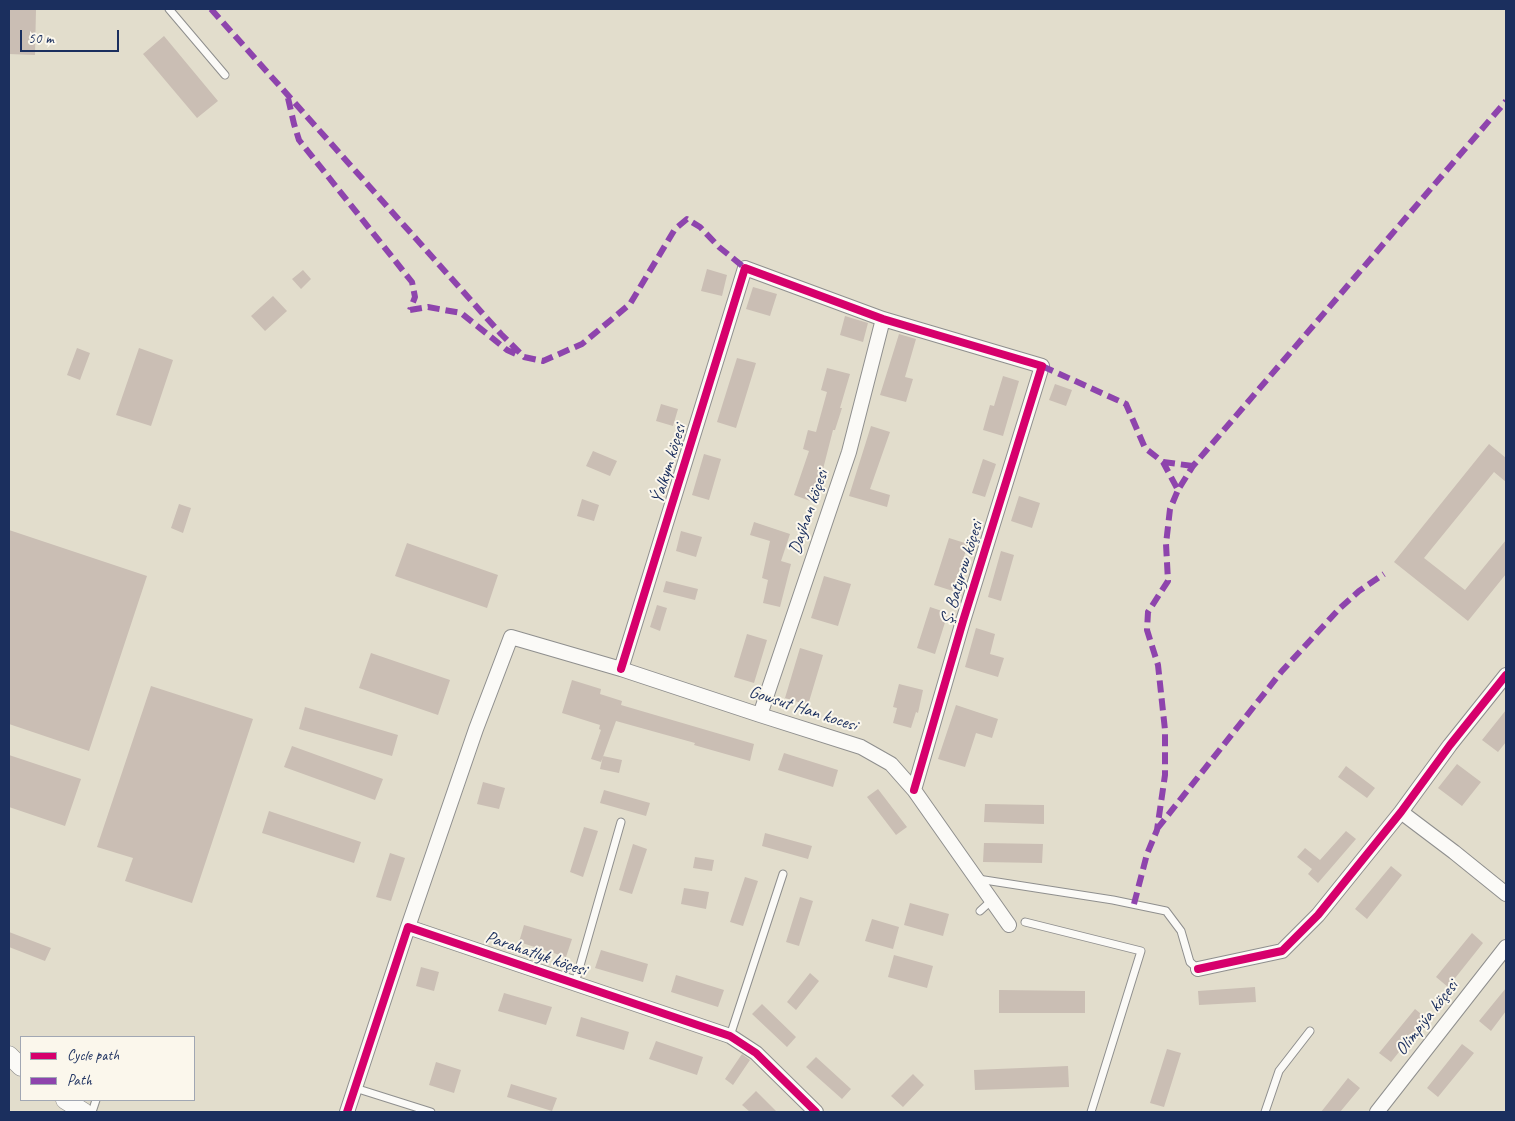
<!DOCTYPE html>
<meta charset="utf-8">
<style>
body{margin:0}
#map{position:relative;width:1515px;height:1121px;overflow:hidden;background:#e2ddcc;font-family:Caveat,sans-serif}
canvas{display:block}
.frame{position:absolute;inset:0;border:10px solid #1b2f5e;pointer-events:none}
.legend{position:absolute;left:20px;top:1036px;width:175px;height:65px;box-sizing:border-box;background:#fbf7ec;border:1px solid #a1a7b3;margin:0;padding:6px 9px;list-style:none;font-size:15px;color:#1b2f5e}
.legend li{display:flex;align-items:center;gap:10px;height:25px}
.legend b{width:25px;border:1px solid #a1a7b3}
.scale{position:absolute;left:20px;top:30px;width:99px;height:22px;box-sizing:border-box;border:2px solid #1b2f5e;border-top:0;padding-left:6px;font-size:15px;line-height:18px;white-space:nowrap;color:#1b2f5e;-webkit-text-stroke:4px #fbf7ec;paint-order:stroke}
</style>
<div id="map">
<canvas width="1515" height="1121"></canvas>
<div class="frame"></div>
<ul class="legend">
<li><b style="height:6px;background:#d6006c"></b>Cycle path</li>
<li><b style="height:6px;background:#8e44ad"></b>Path</li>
</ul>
<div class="scale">50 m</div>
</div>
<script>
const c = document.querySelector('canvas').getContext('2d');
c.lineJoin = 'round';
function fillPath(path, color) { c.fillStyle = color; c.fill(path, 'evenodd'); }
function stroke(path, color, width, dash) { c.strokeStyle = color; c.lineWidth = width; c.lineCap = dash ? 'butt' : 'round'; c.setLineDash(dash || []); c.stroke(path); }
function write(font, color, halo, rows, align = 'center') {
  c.font = font + ' Caveat,sans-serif'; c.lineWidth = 4; c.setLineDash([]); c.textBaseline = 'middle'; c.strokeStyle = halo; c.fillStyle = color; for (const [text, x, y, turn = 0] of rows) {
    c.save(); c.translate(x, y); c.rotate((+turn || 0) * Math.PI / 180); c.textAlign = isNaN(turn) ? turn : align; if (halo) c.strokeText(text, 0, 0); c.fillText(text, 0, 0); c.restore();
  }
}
fillPath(new Path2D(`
 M 9,9 L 36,9 L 35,55 L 9,54 Z
 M 164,36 L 218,101 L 197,118 L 143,54 Z
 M 707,269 L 727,275 L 722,296 L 701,291 Z
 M 303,270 L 311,279 L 301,289 L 292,279 Z
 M 753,287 L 777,294 L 770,316 L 746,309 Z
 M 273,296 L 287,311 L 265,331 L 251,316 Z
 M 845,316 L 868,323 L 863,342 L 840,335 Z
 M 899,334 L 916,339 L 905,377 L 913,379 L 906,402 L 880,395 Z
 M 77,348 L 90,353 L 80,380 L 67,375 Z
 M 139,348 L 173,360 L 151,426 L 116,415 Z
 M 737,358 L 756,363 L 736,428 L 717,422 Z
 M 827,368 L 850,374 L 840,408 L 842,408 L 835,430 L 833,430 L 822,473 L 813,502 L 794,495 L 809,451 L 803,449 L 808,430 L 816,432 L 827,392 L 821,390 Z
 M 1003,376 L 1019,381 L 1003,436 L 983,430 L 990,405 L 994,406 Z
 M 1055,384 L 1072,390 L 1066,406 L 1049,400 Z
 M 661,404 L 678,409 L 673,426 L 656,421 Z
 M 871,426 L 890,432 L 870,489 L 890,495 L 887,507 L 849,496 Z
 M 1489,444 L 1506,458 L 1506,482 L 1494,472 L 1424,558 L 1465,590 L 1506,540 L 1506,574 L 1468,621 L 1394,562 Z
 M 593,451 L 617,461 L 610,476 L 586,466 Z
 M 704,454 L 721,459 L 709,500 L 692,495 Z
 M 983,459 L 996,464 L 985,497 L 972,493 Z
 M 1019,496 L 1040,503 L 1032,528 L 1011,521 Z
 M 582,499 L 599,505 L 594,521 L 577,516 Z
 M 179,504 L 191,508 L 183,533 L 171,528 Z
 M 754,522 L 790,534 L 781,561 L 791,564 L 780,607 L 763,603 L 768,580 L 762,578 L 770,541 L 750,535 Z
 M 9,530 L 147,576 L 89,751 L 9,724 Z
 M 681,531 L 702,537 L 696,557 L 676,551 Z
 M 949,538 L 968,544 L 953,591 L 934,585 Z
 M 407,543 L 498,575 L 487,608 L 395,576 Z
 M 1001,551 L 1014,555 L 1001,601 L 988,597 Z
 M 824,576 L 851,584 L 838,626 L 811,618 Z
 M 666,581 L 698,589 L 695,600 L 663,592 Z
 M 657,605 L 667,608 L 660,631 L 650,627 Z
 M 930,607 L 948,613 L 935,654 L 917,648 Z
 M 976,628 L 995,634 L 990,654 L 1004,658 L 998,677 L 965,667 Z
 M 747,634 L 767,640 L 754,683 L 734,677 Z
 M 800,648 L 823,655 L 808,705 L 785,698 Z
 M 371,653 L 450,680 L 438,715 L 359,688 Z
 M 572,680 L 601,689 L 600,694 L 622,701 L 621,705 L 754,744 L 750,761 L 694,745 L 695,743 L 616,721 L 601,762 L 591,759 L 601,730 L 599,729 L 600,725 L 562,713 Z
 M 899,684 L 923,690 L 918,713 L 916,712 L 911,728 L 893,723 L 897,708 L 893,707 Z
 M 151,686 L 253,719 L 192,903 L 125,881 L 133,858 L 97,847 Z
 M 956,705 L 998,719 L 992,738 L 976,733 L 965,767 L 938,759 Z
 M 305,707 L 398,735 L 392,756 L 299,729 Z
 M 1506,710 L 1506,742 L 1498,752 L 1482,740 Z
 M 292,746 L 383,779 L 375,800 L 284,767 Z
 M 784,753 L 838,770 L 833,787 L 778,770 Z
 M 9,755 L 81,779 L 65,826 L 9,807 Z
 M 603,756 L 622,760 L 619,773 L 600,769 Z
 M 1457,764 L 1481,782 L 1462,806 L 1438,788 Z
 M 1346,766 L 1375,788 L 1367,798 L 1338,777 Z
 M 483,782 L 505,788 L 499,809 L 477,804 Z
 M 878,789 L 907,827 L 896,835 L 867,797 Z
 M 604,790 L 650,803 L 646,816 L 600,803 Z
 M 985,804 L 1044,805 L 1044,824 L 984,822 Z
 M 269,811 L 361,842 L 354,863 L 262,833 Z
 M 584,827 L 598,831 L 583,877 L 570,872 Z
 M 1346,831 L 1356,839 L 1318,883 L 1308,874 L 1312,869 L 1297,857 L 1305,848 L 1320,860 Z
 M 765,833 L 812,846 L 808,859 L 762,846 Z
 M 984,843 L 1043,844 L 1042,863 L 983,862 Z
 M 633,844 L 647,849 L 632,894 L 619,890 Z
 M 390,853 L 405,858 L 391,901 L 376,897 Z
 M 695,857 L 714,860 L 712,871 L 693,868 Z
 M 1391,866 L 1402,875 L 1367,919 L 1355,909 Z
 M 745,877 L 758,881 L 743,926 L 730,922 Z
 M 684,888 L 709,892 L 706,909 L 681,904 Z
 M 800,897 L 813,901 L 799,946 L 786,942 Z
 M 910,903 L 949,914 L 943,936 L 904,925 Z
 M 872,919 L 899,927 L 893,949 L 865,941 Z
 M 524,925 L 572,939 L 566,957 L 519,942 Z
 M 9,932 L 51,948 L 45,961 L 9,947 Z
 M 1472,933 L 1483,943 L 1448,987 L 1436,977 Z
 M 601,950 L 648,964 L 643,982 L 595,968 Z
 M 894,955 L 933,966 L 927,988 L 888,977 Z
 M 421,967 L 439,972 L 434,991 L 416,986 Z
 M 810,973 L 819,981 L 796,1010 L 787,1002 Z
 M 676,975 L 724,990 L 718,1007 L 671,992 Z
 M 1255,987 L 1256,1002 L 1199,1005 L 1198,991 Z
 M 1506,988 L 1506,1011 L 1491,1031 L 1479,1021 Z
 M 999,990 L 1085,991 L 1085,1013 L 999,1013 Z
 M 504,993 L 552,1007 L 546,1025 L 498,1011 Z
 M 762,1004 L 796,1037 L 787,1047 L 752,1014 Z
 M 1415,1009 L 1426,1018 L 1391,1062 L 1379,1053 Z
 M 581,1017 L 629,1032 L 624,1050 L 576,1036 Z
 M 656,1041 L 703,1057 L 697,1075 L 649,1059 Z
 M 1462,1044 L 1474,1053 L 1438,1097 L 1427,1088 Z
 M 1167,1049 L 1181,1053 L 1164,1107 L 1150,1103 Z
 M 742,1054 L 750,1060 L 733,1085 L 725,1079 Z
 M 816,1057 L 851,1089 L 842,1099 L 806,1067 Z
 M 436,1062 L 461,1070 L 454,1093 L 429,1085 Z
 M 1068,1066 L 1069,1087 L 975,1090 L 974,1070 Z
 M 913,1074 L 924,1085 L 903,1107 L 891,1096 Z
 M 1348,1078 L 1360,1088 L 1340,1112 L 1321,1112 Z
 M 511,1084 L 557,1098 L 552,1111 L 507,1097 Z
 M 756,1091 L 777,1112 L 750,1112 L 742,1105 Z`), '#cabeb4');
const service = new Path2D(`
 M 169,9 L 225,75
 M 978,879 L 1113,900 L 1166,911 L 1181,931 L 1190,962 L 1198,969
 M 980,911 L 992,900
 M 1025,922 L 1141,951 L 1091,1112
 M 575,983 L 621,822
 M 730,1036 L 783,874
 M 355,1088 L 431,1112
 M 92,1112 L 96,1100
 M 1265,1112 L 1279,1071 L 1310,1031`);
const minor = new Path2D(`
 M 621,669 L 745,268 L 883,319 L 1042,366 L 963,621 L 914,790
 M 760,715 L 849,452 L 883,319
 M 1401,812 L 1454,852 L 1506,894
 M 408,927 L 476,729 L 511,637 L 621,669 L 760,715 L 861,747 L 891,764 L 914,790 L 1009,925
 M 1198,969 L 1282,951 L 1318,915 L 1401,812 L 1450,745 L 1506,675
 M 347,1112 L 408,927 L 730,1036 L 756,1053 L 816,1112
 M 1377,1112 L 1506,947`);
const tertiary = new Path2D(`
 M 9,1055 L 21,1067
 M 65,1100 L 84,1112`);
stroke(service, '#8f8f8e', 9);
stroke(minor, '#8f8f8e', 16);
stroke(tertiary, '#8f8f8e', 19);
stroke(service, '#fbfaf7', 7);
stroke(minor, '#fbfaf7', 14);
stroke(tertiary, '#fbfaf7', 18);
stroke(new Path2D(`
 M 211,9 L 501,334 L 524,357 L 543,361 L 582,344 L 630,304 L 675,229 L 687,219 L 700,227 L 719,247 L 745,268
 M 288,98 L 294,124 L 299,140 L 412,282 L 415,297 L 410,310
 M 410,310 L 428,307 L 461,313 L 507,350 L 520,356
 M 1042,366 L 1126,404 L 1145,448 L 1163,462 L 1178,490 L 1193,466 L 1506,101
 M 1163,462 L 1193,466
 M 1157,829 L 1282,671 L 1340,608 L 1359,591 L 1384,574
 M 1134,904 L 1147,854 L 1157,830 L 1165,775 L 1165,730 L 1158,665 L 1147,630 L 1148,612 L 1168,581 L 1166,544 L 1170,509 L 1178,490`), '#8e44ad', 6, [12, 6]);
stroke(new Path2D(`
 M 621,669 L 745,268 L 883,319 L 1042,366 L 963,621 L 914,790
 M 1198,969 L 1282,951 L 1318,915 L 1401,812 L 1450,745 L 1506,675
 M 347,1112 L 408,927 L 730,1036 L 756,1053 L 816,1112`), '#d6006c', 8);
write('18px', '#1b2f5e', '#fbf7ec', [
 ["Ýalkym köçesi",669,464,-73],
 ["Daýhan köçesi",809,512,-71],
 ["Ş. Batyrow köçesi",962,573,-73],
 ["Gowsut Han kocesi",803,709,18],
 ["Parahatlyk köçesi",536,954,19],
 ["Olimpiýa köçesi",1427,1018,-52]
]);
</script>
